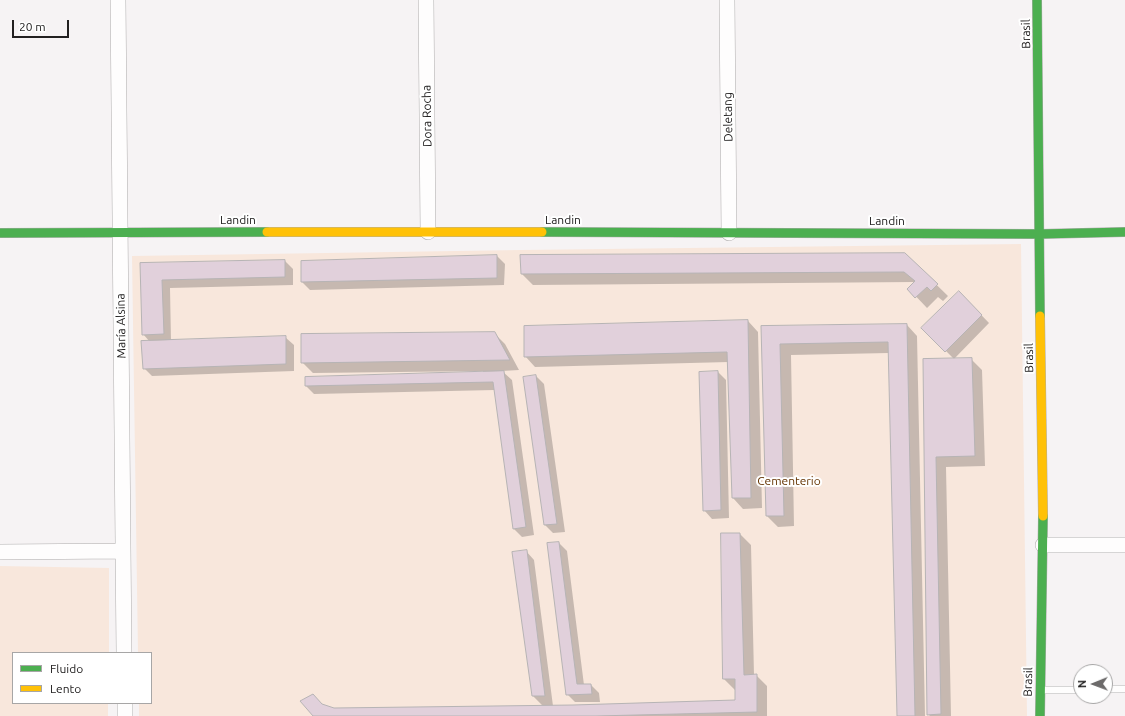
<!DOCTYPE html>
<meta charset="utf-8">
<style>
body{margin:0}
#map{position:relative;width:1125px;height:716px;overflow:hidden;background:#f6f3f4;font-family:Ubuntu,sans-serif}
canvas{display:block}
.legend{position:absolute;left:12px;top:652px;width:140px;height:52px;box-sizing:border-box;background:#fff;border:1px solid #a7a6a6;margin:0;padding:5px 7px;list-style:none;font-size:12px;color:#222020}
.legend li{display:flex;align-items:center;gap:8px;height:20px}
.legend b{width:20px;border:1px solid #a7a6a6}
.north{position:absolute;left:1073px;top:664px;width:40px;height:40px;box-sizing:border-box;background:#fff;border:1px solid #a7a6a6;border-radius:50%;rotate:269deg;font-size:11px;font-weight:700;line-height:16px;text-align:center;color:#222020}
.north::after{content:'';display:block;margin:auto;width:14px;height:18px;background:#6c6a6a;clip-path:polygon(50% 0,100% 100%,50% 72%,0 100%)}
.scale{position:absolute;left:12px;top:20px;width:57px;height:18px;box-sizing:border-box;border:2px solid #222020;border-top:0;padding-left:5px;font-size:12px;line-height:14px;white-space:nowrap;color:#222020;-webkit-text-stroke:3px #fff;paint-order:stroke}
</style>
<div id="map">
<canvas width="1125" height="716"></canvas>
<ul class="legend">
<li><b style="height:5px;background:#4caf50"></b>Fluido</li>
<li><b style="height:5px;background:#ffc107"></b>Lento</li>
</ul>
<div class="north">N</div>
<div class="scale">20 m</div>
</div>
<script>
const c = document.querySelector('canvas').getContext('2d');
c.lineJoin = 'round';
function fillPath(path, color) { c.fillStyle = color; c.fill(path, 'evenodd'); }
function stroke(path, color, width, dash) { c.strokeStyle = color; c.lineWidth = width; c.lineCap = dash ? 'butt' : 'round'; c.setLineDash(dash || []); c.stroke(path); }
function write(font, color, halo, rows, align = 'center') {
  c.font = font + ' Ubuntu,sans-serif'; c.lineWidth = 4; c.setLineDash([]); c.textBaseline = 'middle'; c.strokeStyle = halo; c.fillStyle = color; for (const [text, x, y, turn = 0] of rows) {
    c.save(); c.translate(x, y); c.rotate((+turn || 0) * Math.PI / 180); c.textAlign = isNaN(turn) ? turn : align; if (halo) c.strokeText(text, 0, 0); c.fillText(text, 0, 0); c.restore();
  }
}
fillPath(new Path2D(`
 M 1021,244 L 1027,716 L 139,716 L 139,703 L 151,703 L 151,653 L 138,653 L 132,256 L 521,250 Z
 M 0,566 L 109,568 L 109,653 L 13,653 L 13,703 L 108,703 L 108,716 L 0,716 Z`), '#f8e7dc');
fillPath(new Path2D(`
 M 905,254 L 948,296 L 943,301 L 938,297 L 927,308 L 909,289 L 916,282 L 533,285 L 522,274 L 522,256 Z
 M 497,256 L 505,264 L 504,285 L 310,290 L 302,282 Z
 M 285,261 L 293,269 L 293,285 L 170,288 L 171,341 L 285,337 L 294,345 L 294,371 L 152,376 L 144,368 L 150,342 L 143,334 L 141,264 Z
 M 959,292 L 989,323 L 954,359 L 923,328 Z
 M 748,321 L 758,332 L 762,508 L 743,509 L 733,498 L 729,362 L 535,367 L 525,356 Z
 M 907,325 L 917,336 L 925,716 L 898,716 L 889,353 L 791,355 L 794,526 L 778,527 L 767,516 L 762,327 Z
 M 494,333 L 505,344 L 519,370 L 502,371 L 512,380 L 534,535 L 522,537 L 514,529 L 495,390 L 314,394 L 306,386 L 483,373 L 483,371 L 313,373 L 302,362 Z
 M 971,359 L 982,370 L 985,466 L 946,467 L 951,716 L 930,716 L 928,714 L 924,360 Z
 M 718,372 L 726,380 L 729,518 L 712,519 L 704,510 Z
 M 536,376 L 544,384 L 565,532 L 553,533 L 545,525 Z
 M 722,534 L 740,534 L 751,545 L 754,675 L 756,675 L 767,686 L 767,716 L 314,716 L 322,705 L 334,709 L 543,706 L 533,696 L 526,551 L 534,560 L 553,706 L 736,701 L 736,690 L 735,690 L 724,679 Z
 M 559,543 L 567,551 L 584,685 L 591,685 L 599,693 L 600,702 L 575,702 L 567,694 Z`), '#0003');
const building = new Path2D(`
 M 905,253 L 938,284 L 931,291 L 927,287 L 915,298 L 907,289 L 915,281 L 904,272 L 521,274 L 520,255 Z
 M 497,255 L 497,278 L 301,282 L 301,261 Z
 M 285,260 L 285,277 L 162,280 L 164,334 L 142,335 L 140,263 Z
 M 959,291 L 982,315 L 945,352 L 921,328 Z
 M 748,320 L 751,498 L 732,498 L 727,352 L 524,357 L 524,326 Z
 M 907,324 L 915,716 L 897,716 L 888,342 L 780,344 L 784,516 L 766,516 L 761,326 Z
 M 495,332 L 510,360 L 301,363 L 301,334 Z
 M 286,336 L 286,364 L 143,369 L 141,341 Z
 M 972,358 L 975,456 L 936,457 L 941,714 L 927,715 L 923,359 Z
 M 504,371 L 526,527 L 513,529 L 493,382 L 305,386 L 305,377 Z
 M 718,371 L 721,510 L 703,511 L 699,372 Z
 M 536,375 L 557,524 L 544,525 L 523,377 Z
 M 721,533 L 740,533 L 744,675 L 757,674 L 757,712 L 596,716 L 313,716 L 300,701 L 313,694 L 322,704 L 334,708 L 573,705 L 735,700 L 735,679 L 723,679 Z
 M 559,542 L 577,684 L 591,684 L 592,694 L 566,695 L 547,543 Z
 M 527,550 L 545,696 L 532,696 L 512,552 Z`);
fillPath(building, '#e1d0db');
stroke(building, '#b7b4b5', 1);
const lane = new Path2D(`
 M 1105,689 L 1125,689
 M 1041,690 L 1081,690`);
const street = new Path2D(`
 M 118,0 L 124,653
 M 426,0 L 428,232
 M 727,0 L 729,233
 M 1043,545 L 1125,545
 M 0,552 L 123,551
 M 125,703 L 125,716`);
const fast = new Path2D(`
 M 1037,0 L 1040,316
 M 542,232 L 1040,234 L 1125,232
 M 0,233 L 267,232
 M 1040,716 L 1043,516`);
const slow = new Path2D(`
 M 267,232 L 542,232
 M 1040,316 L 1043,516`);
stroke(lane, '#aeacac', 8);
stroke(street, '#aeacac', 16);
stroke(fast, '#aeacac', 10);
stroke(slow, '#aeacac', 10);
stroke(lane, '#fefdfd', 7);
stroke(street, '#fefdfd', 15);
stroke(fast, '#4caf50', 9);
stroke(slow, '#ffc107', 9);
write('12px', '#222020', '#fff', [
 ["Brasil",1026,34,-91],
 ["Dora Rocha",427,116,-91],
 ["Deletang",728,117,-91],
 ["Landin",238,220],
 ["Landin",563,220],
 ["Landin",887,221],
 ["María Alsina",121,326,-91],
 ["Brasil",1029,358,-91],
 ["Brasil",1028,682,-89]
]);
write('12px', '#643300', '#fff', [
 ["Cementerio",789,481]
]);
</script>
